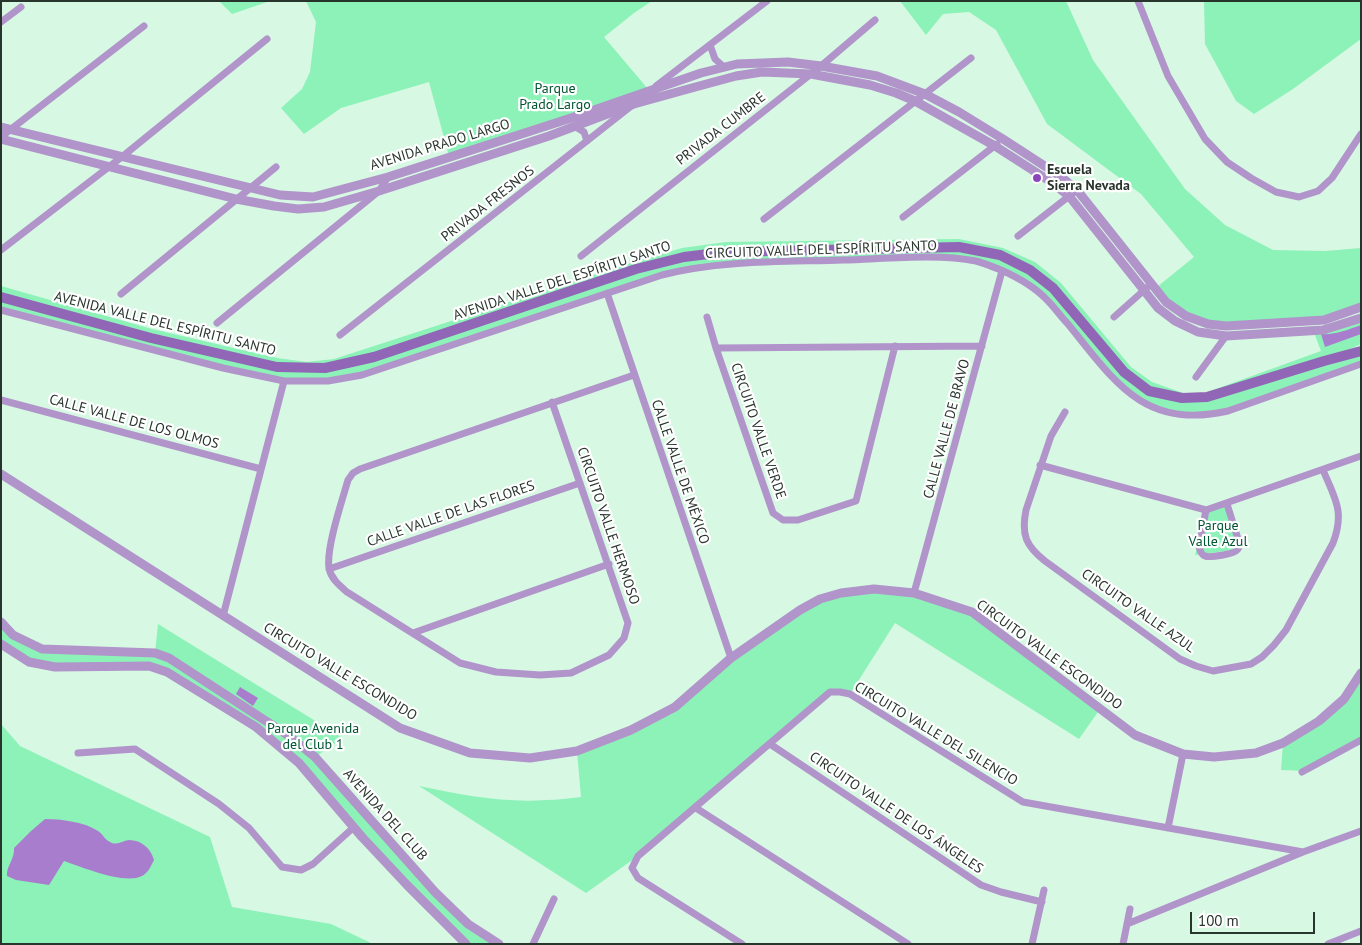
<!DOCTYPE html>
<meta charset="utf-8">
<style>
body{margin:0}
#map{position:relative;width:1362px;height:945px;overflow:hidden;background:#d7f8e3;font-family:"PT Sans",sans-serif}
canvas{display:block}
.frame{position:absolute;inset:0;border:2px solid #28352d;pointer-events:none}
.scale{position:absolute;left:1190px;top:912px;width:125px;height:22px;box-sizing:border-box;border:2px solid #28352d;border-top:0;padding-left:6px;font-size:15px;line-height:18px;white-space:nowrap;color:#28352d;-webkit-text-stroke:4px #fff;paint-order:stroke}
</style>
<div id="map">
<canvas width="1362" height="945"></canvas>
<div class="frame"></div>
<div class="scale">100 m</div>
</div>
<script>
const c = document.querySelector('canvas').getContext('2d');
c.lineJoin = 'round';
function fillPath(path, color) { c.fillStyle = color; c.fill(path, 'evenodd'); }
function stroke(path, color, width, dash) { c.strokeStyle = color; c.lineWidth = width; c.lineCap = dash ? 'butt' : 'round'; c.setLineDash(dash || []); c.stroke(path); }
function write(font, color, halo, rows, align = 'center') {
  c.font = font + ' "PT Sans",sans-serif'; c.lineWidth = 4.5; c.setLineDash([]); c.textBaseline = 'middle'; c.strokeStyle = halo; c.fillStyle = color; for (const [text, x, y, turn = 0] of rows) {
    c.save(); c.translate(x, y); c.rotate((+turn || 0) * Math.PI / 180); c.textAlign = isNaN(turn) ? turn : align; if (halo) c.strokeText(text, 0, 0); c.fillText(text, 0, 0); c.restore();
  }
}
fillPath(new Path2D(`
 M 219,1 L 270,1 L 232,14 Z
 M 306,1 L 652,1 L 634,13 L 604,37 L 648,89 L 450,160 L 429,82 L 341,108 L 304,134 L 281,108 L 302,89 L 310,72 L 316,22 Z
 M 900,1 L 1066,1 L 1093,60 L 1185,189 L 1225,225 L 1273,250 L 1325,251 L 1361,248 L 1361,307 L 1337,316 L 1226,326 L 1186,316 L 1157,287 L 1194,257 L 1141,194 L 1047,124 L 996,30 L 969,12 L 943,14 L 926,35 Z
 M 1204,1 L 1361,1 L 1361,39 L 1293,89 L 1254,114 L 1236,101 L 1205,44 Z
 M 959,239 L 1003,248 L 1035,262 L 1061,283 L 1131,367 L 1152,382 L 1183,393 L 1205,393 L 1321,351 L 1313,330 L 1361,318 L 1361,344 L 1326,360 L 1361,351 L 1361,364 L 1228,411 L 1179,415 L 1127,393 L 1048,300 L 1024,282 L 976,261 L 940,258 L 690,268 L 362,375 L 328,381 L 284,381 L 1,310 L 1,286 L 152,329 L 277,358 L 307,362 L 334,359 L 633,262 L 682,248 L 726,242 Z
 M 1226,505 L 1243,549 L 1195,555 L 1207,511 Z
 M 841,593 L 914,593 L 972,612 L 1100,709 L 1079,739 L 895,623 L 850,694 L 830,693 L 638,856 L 586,893 L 419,786 C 461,795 504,803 546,800 C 558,800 569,798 581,797 L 577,751 L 675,707 L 800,610 Z
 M 1,622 L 42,649 L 155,653 L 158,624 L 343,738 L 315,757 L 435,892 L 499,944 L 466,944 L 278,745 L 149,666 L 29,662 L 1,644 Z
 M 1361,673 L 1361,740 L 1307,771 L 1281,770 L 1283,743 L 1319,721 Z
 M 1,724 L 20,746 L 210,837 L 232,907 L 331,924 L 373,944 L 1,944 Z`), '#8df2b8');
fillPath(new Path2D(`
 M 1361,325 L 1361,334 L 1325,347 L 1321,334 C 1335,335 1347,330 1361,325 Z
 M 240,687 L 258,698 L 253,706 L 236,694 Z
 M 45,819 C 61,819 85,822 98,831 C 103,834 105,840 110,842 C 117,846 122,841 129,840 C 142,840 151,849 154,860 C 151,866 148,873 142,876 C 124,885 82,867 64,861 L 49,885 L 16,880 L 7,876 C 6,866 15,859 14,848 L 31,831 Z`), '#a97dce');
stroke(new Path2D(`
 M 1138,1 L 1168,76 L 1205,139 L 1227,162 L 1251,178 L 1276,192 L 1299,197 L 1318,191 L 1332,178 L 1361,134
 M 1,22 L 21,7
 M 710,45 L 715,59 L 724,67
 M 656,86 L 767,1
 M 576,127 L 584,132 L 587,141
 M 1,137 L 144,26
 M 903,217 L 997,144
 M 764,219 L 971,58
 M 1018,236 L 1077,190
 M 1,250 L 123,156 L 267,39
 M 581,256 L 821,66 L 875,20
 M 607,293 L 731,658
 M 121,294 L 276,167
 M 1,310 L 223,368 L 284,381 L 328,381 L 362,375 L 662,275 C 721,260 783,262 843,260 C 883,259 937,253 976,261 C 984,263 993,267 1001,270 C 1017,277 1036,288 1048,301 C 1055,308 1061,317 1068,324 C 1115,382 1144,430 1228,411 L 1361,364
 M 707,317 L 716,348 L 773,513 L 783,520 L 798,520 L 856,501 L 895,346
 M 1114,317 L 1151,284
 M 217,323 L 379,191 L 388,177
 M 340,335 L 630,107
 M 716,348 L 982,346
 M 1196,377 L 1226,336
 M 1,400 L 261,469
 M 552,402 L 628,623 L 624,638 L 609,655 L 571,673 L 540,675 L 496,672 L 460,663 L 347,592 C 340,586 331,579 329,568 C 326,548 342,501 348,480 L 353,473 L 360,469 L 634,375
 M 1065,412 L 1051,436 L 1026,510 C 1021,535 1026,546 1045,561 L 1180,659 L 1196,666 L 1213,671 L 1251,664 L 1262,657 L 1274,645 L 1286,630 L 1333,543 C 1345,511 1335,499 1323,470
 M 1040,465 L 1206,510 L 1361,456
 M 1206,510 L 1199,546 C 1200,550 1200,554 1205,556 C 1210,558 1234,554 1237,550 C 1240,547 1239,546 1239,542 L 1227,504
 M 329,569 L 580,483
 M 914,593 L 1002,271
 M 223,616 L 284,381
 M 413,633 L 609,564
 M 770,744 L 981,885 L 1001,892 L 1042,902
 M 78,753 L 135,749 L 219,804 L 249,828 L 282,867 L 301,870 L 313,864 L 354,827
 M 1302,772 L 1361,740
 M 696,808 L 908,944
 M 1168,828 L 1183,754
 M 1127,924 L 1303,852 L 1361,831
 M 533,944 L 554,899
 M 742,944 L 638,878 L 632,868 L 638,856 L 830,692 L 840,692 L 850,694 L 1023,802 L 1303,852
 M 1032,944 L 1044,890
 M 1123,944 L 1130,909
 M 1328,944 L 1361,931`), '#b094ca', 7);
stroke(new Path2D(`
 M 1,127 L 280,195 L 313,197 L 388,177 L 568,119 L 701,73 L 737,64 L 788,62 L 821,66 L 877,76 L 925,94 L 959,112 L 1003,139 L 1060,176 L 1077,190 L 1166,302 L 1186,316 L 1208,324 L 1226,326 L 1324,320 L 1361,307
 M 1,139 L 236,199 L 274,206 L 298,209 L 324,207 L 379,191 L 549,136 L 634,104 L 688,89 L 736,76 L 762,72 L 811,74 L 870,85 L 896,93 L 915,101 L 995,146 L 1048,180 L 1069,196 L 1158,308 L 1175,321 L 1198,332 L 1226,336 L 1323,330 L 1361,318
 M 1,474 L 400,728 L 470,753 L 530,758 L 577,751 L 631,730 L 675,707 L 731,658 L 800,610 L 820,599 L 841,593 L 874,589 L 914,593 L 972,612 L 1135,735 L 1183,754 L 1214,757 L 1256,753 L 1283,743 L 1319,721 L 1344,699 L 1361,673
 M 1,622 L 13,635 L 42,649 L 155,653 L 169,658 L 289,736 L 315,757 L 435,892 L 468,924 L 499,944
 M 1,644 L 29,662 L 55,667 L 149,666 L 167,672 L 256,727 L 299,763 L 362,837 L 407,885 L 466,944`), '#b094ca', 9);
stroke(new Path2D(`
 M 1,297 L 151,338 L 277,367 L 325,368 L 374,357 L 636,269 L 684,257 L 725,252 L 959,247 L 1000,255 L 1030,270 L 1053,288 L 1124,372 L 1149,391 L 1182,398 L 1207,397 L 1324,361 L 1361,351`), '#9166b6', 10);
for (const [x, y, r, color] of [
 [1037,178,5,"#8a47bb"]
]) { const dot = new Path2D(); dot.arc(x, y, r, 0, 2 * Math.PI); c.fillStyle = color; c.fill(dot); stroke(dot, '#fff', 2); }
write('14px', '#005532', '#fff', [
 ["Parque",555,89],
 ["Prado Largo",555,105],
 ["Parque",1218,526],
 ["Valle Azul",1218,542],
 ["Parque Avenida",313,729],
 ["del Club 1",313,745]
]);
write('14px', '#28352d', '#fff', [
 ["PRIVADA CUMBRE",721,129,-38],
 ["AVENIDA PRADO LARGO",440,145,-17],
 ["PRIVADA FRESNOS",488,204,-38],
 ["CIRCUITO VALLE DEL ESPÍRITU SANTO",821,250,-2],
 ["AVENIDA VALLE DEL ESPÍRITU SANTO",562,281,-18],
 ["AVENIDA VALLE DEL ESPÍRITU SANTO",165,324,14],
 ["CALLE VALLE DE LOS OLMOS",134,422,15],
 ["CALLE VALLE DE BRAVO",947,429,-75],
 ["CIRCUITO VALLE VERDE",758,431,71],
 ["CALLE VALLE DE MÉXICO",680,472,71],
 ["CALLE VALLE DE LAS FLORES",451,514,-19],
 ["CIRCUITO VALLE HERMOSO",608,526,71],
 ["CIRCUITO VALLE AZUL",1138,611,35],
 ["CIRCUITO VALLE ESCONDIDO",1049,655,36],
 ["CIRCUITO VALLE ESCONDIDO",340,672,31],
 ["CIRCUITO VALLE DEL SILENCIO",936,734,31],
 ["CIRCUITO VALLE DE LOS ÁNGELES",896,813,34],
 ["AVENIDA DEL CLUB",385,815,48]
]);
write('bold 14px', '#28352d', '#fff', [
 ["Escuela",1047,170],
 ["Sierra Nevada",1047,186]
], 'left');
</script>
